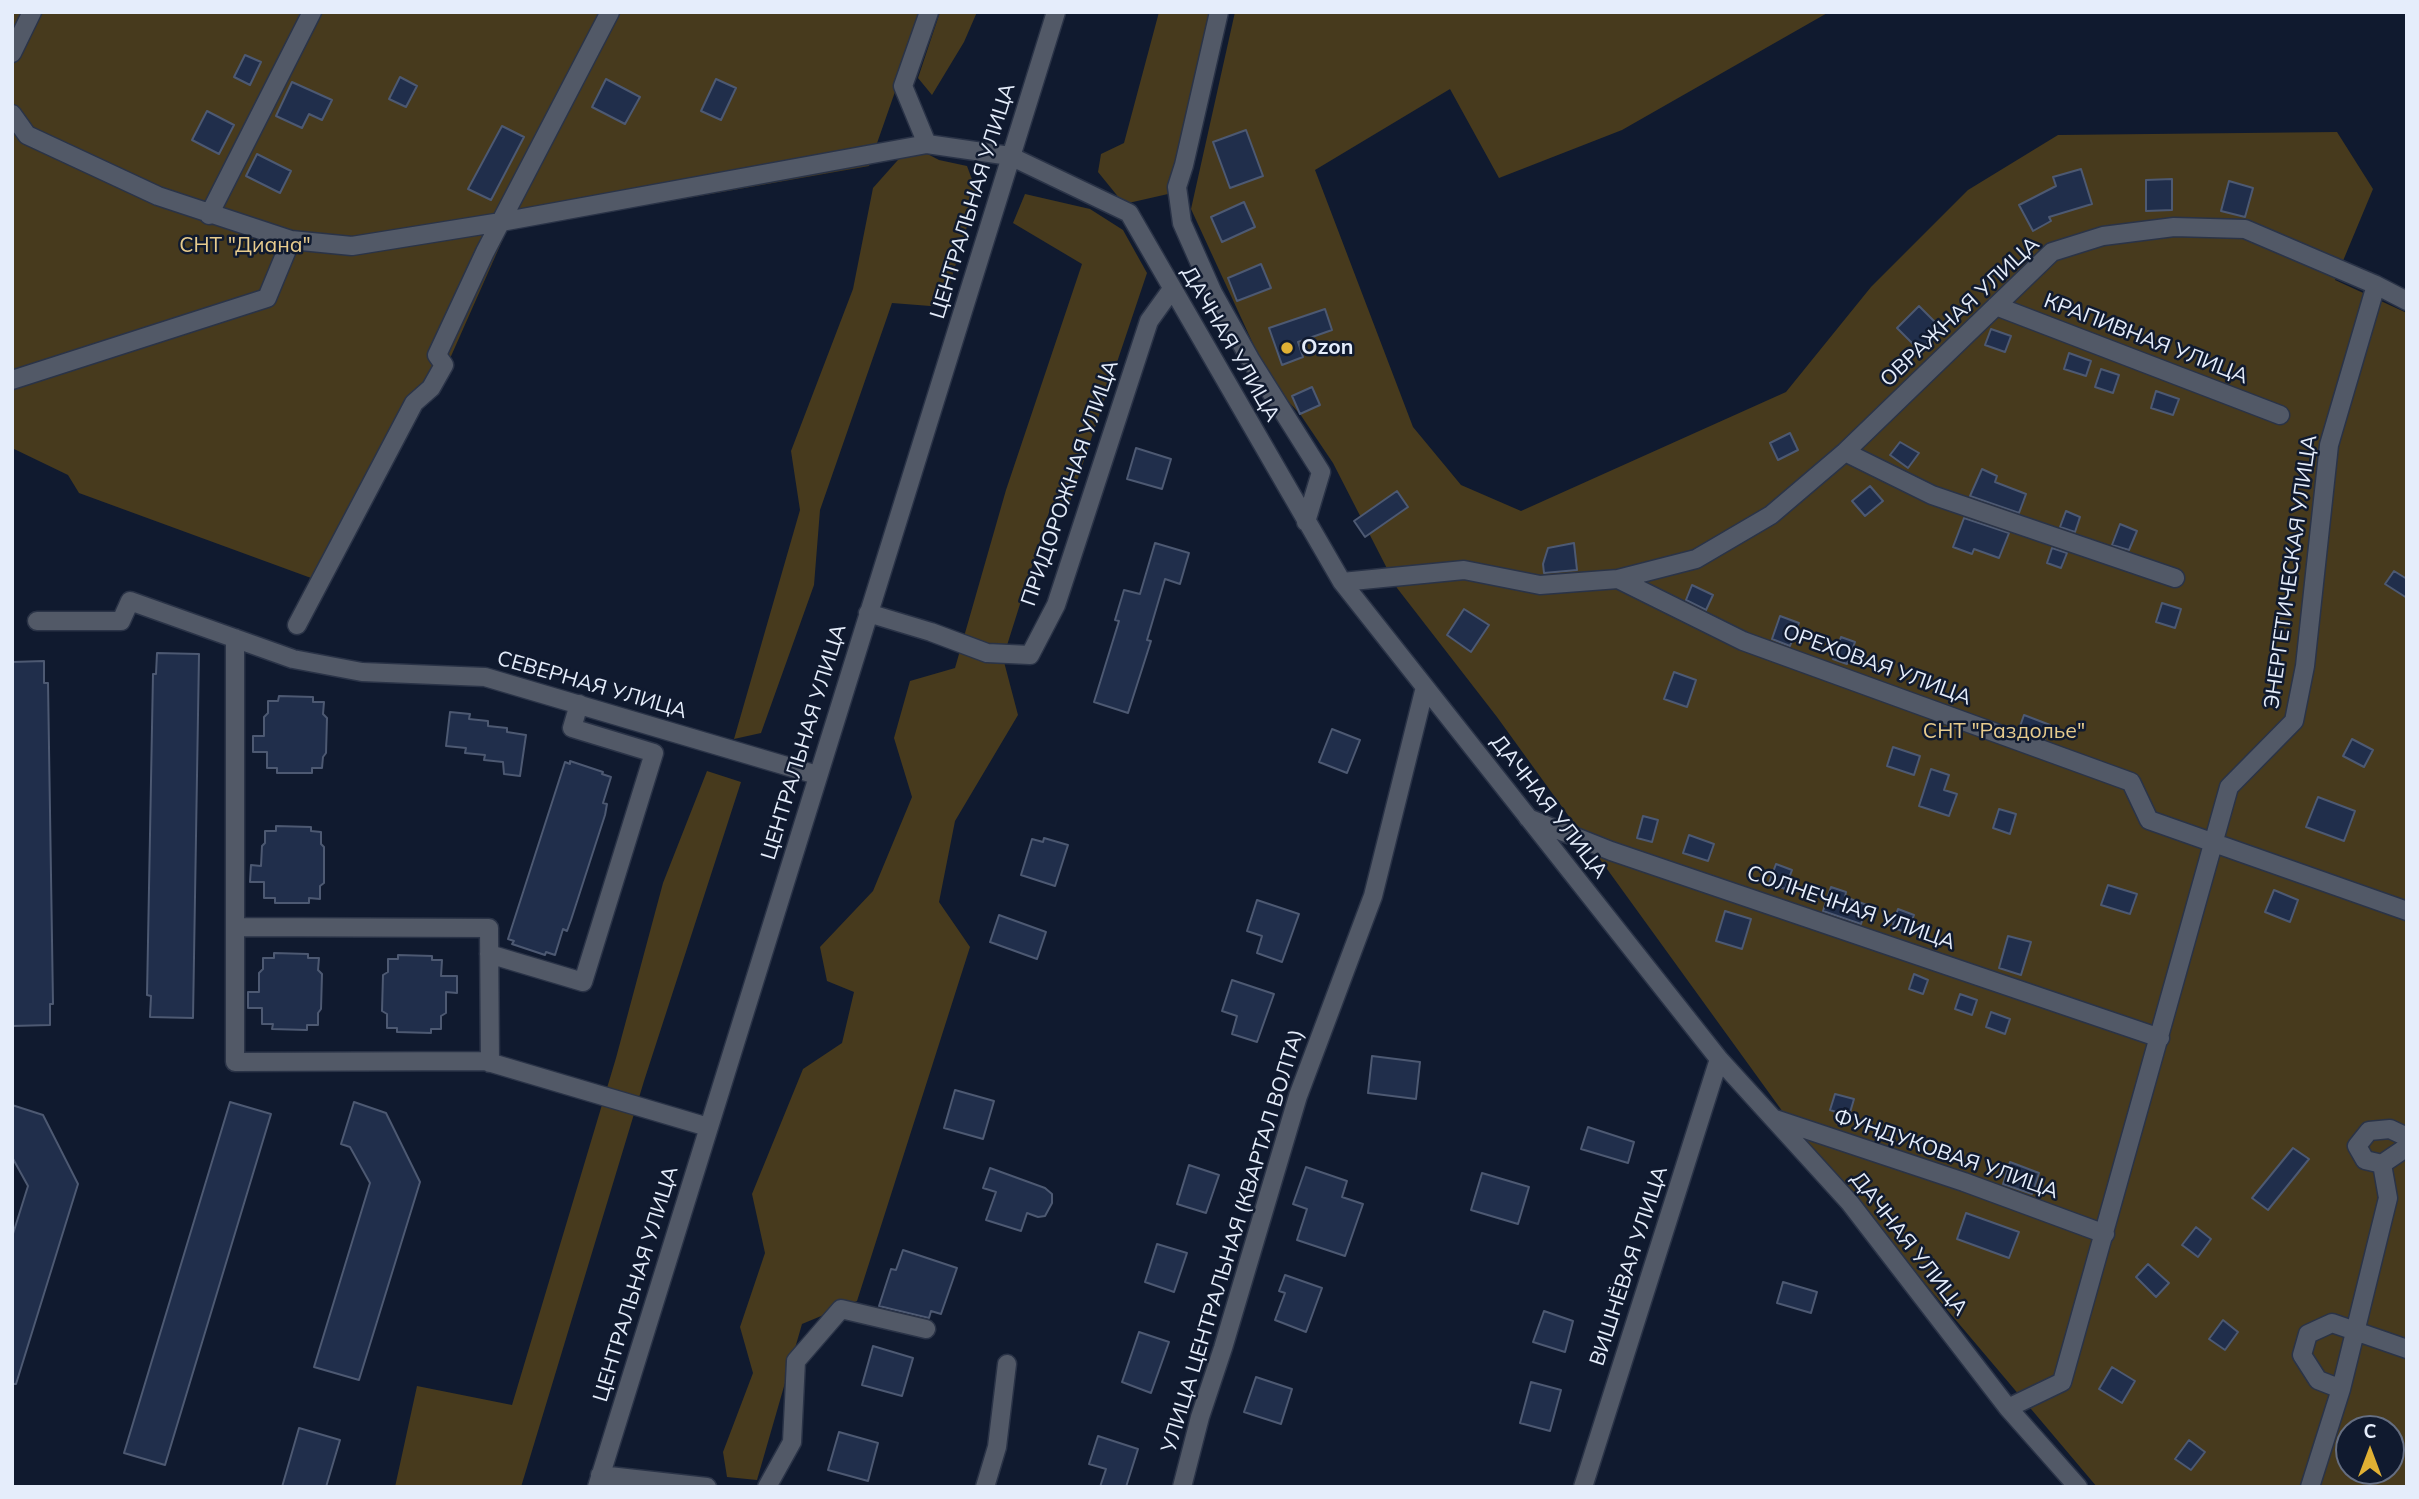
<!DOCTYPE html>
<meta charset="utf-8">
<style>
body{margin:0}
#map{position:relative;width:2419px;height:1499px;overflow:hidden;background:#101a2f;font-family:Mulish,sans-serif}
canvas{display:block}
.frame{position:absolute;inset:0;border:14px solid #e5edfb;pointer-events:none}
.north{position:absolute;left:2335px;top:1415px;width:70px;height:70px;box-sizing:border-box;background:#101a2f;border:2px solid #656e81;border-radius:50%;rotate:0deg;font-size:19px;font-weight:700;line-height:28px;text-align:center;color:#e5edfb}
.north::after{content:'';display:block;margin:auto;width:24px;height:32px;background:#e0b034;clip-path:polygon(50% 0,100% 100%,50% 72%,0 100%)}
</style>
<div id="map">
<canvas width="2419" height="1499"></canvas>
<div class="frame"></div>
<div class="north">С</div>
</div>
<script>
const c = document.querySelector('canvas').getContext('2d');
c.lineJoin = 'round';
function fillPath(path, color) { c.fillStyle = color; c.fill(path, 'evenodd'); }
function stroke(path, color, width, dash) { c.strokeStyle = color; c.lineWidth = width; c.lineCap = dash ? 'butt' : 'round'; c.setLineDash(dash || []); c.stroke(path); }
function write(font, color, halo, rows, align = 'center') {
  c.font = font + ' Mulish,sans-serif'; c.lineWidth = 5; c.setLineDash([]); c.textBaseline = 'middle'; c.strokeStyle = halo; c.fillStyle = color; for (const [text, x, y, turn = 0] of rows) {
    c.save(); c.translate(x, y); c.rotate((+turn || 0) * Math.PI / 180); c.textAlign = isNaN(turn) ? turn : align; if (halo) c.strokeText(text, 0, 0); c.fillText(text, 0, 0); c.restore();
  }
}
fillPath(new Path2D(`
 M 12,12 L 923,12 L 869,166 L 507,230 L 436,390 L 418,405 L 322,582 L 79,493 L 68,475 L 12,448 Z
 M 940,12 L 977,12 L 964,42 L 932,95 L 918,78 Z
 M 1159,12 L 1214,12 L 1182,149 L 1168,194 L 1124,204 L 1098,172 L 1101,154 L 1124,143 Z
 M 1235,12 L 1829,12 L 1622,130 L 1499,178 L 1450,89 L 1315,170 L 1413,427 L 1461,485 L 1521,511 L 1786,392 L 1871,287 L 1968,190 L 2058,135 L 2337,132 L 2373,189 L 2335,280 L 2407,313 L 2407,1487 L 2097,1487 L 1801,1137 L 1497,717 L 1397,588 L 1333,463 L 1300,414 L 1282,395 L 1267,374 L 1191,209 ZM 2349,1429 L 2391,1429 L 2391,1471 L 2349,1471 Z
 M 918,149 L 939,160 L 967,166 L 977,193 L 943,307 L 892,303 L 820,510 L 814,585 L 761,733 L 734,739 L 800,510 L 791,451 L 853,289 L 873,188 L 905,152 Z
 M 1025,194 L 1090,209 L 1123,230 L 1147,273 L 1069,505 L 1051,506 L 1003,658 L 1018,715 L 955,821 L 939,902 L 970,947 L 857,1301 L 802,1324 L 757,1480 L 727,1477 L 723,1452 L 753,1373 L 740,1327 L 765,1253 L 752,1194 L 803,1069 L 842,1043 L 854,992 L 827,981 L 820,947 L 873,891 L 912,797 L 894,738 L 910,681 L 955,668 L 1006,490 L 1082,264 L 1013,223 Z
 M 707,771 L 741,782 L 644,1081 L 521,1487 L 395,1487 L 417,1386 L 512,1405 L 616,1058 L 663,883 Z`), '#473a1d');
const building = new Path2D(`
 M 245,55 L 261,62 L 250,85 L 234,77 Z
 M 400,77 L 417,86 L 406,107 L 389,99 Z
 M 606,79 L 640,97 L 625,124 L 592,107 Z
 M 716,79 L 736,88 L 721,120 L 701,111 Z
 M 292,82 L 332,100 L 322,120 L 309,114 L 302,128 L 276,116 Z
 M 207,111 L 234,125 L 219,154 L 192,140 Z
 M 502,126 L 524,137 L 491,200 L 468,189 Z
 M 1246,130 L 1263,176 L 1230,188 L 1213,142 Z
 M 257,154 L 291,171 L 280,193 L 246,176 Z
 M 2081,169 L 2092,204 L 2049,217 L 2051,221 L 2033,231 L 2019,205 L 2056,186 L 2053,177 Z
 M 2172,179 L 2172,210 L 2146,211 L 2146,180 Z
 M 2229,181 L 2253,188 L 2245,217 L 2221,211 Z
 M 1244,202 L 1255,227 L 1222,242 L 1211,217 Z
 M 1261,264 L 1271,288 L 1237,301 L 1228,278 Z
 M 1919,306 L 1942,329 L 1920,351 L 1897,328 Z
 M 1325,309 L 1332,330 L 1298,342 L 1303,357 L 1282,365 L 1269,328 Z
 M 1991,329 L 2011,336 L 2005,352 L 1985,345 Z
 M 2069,353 L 2091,361 L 2086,376 L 2064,369 Z
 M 2101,369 L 2119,375 L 2113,393 L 2095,387 Z
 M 1312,387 L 1320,405 L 1300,414 L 1292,396 Z
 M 2156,391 L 2179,399 L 2173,415 L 2151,408 Z
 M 1790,433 L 1798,450 L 1778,460 L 1770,443 Z
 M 1900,442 L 1919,453 L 1908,468 L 1890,455 Z
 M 1136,448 L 1171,459 L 1162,489 L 1127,479 Z
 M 1982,469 L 1997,476 L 1995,482 L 2026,494 L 2019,513 L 1970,496 Z
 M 1870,486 L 1883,501 L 1865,516 L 1852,501 Z
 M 1397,491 L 1408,507 L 1365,537 L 1354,521 Z
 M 2066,511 L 2080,517 L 2075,532 L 2060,527 Z
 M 1964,518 L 2009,533 L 1999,558 L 1974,549 L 1972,554 L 1953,547 Z
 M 2120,524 L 2137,531 L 2129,550 L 2112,545 Z
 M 1155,543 L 1189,553 L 1180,584 L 1165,579 L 1147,640 L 1151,641 L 1128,713 L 1094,702 L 1119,621 L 1115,620 L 1124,590 L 1140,594 Z
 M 1574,543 L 1577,570 L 1544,573 L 1543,564 L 1548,548 Z
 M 2052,548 L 2067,553 L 2061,568 L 2047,563 Z
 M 2394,571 L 2407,579 L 2407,598 L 2385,584 Z
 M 1692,585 L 1713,595 L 1706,610 L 1686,600 Z
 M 2162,603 L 2181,609 L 2175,628 L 2156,622 Z
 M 1464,609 L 1489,625 L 1471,652 L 1447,635 Z
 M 1780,616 L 1799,623 L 1790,646 L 1772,639 Z
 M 1841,637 L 1855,642 L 1847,664 L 1833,659 Z
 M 157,653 L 199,654 L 193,1018 L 150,1017 L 151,996 L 147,995 L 153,674 L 156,674 Z
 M 44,661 L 44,683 L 48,683 L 53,1004 L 50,1004 L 50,1025 L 12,1026 L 12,662 Z
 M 1674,672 L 1696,680 L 1687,707 L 1664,699 Z
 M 279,696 L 313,697 L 313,702 L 324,702 L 323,714 L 327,718 L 326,753 L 323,757 L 322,768 L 312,768 L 312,773 L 277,773 L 277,768 L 267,768 L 267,752 L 253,752 L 253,736 L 264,736 L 264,717 L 268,713 L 268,701 L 278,701 Z
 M 450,712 L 470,714 L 469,719 L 488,721 L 488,726 L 507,728 L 507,732 L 526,735 L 520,776 L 504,774 L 503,762 L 484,760 L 485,755 L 465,753 L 466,748 L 446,746 Z
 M 2024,715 L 2050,725 L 2045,739 L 2019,729 Z
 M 1332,729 L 1360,740 L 1347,773 L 1319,762 Z
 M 2352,739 L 2373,750 L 2364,767 L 2343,756 Z
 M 1893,747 L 1920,756 L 1914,775 L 1887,766 Z
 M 570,761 L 603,772 L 602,774 L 611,777 L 603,803 L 607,804 L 605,815 L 571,920 L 567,931 L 563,929 L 555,955 L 546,952 L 545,955 L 512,944 L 514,941 L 508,939 L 565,762 L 570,764 Z
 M 1931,769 L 1949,775 L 1944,790 L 1957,794 L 1949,816 L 1919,806 Z
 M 2318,797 L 2355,811 L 2344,841 L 2306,827 Z
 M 1999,809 L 2016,814 L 2010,834 L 1993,828 Z
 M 1643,816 L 1658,820 L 1652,842 L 1637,838 Z
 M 276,826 L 311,827 L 311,831 L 321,832 L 321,844 L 324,847 L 324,883 L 320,886 L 320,899 L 309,898 L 309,903 L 275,903 L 275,898 L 264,898 L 264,882 L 250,882 L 251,865 L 261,866 L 262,846 L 265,843 L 265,831 L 276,831 Z
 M 1689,835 L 1714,844 L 1708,861 L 1683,853 Z
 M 1044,838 L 1068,845 L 1055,886 L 1021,875 L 1032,839 L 1043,842 Z
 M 1776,864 L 1792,870 L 1785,889 L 1769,883 Z
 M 2108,885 L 2137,894 L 2130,914 L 2101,905 Z
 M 1831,887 L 1846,892 L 1845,897 L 1867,905 L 1861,924 L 1823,911 Z
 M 2274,890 L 2298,900 L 2290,922 L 2265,912 Z
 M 1257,900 L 1299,914 L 1282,962 L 1257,953 L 1262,936 L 1247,931 Z
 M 1898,909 L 1914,915 L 1907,933 L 1892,927 Z
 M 1725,911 L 1751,919 L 1742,949 L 1716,941 Z
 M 999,915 L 1046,932 L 1037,959 L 990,942 Z
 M 2008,936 L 2031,942 L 2021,975 L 1999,968 Z
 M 274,953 L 308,954 L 308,958 L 319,958 L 318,970 L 322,974 L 321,1009 L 318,1013 L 318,1025 L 307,1025 L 307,1030 L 272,1029 L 273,1024 L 262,1024 L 262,1008 L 248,1008 L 248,992 L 259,992 L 259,973 L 263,969 L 263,958 L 274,958 Z
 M 398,955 L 432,956 L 432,960 L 442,960 L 441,976 L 457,976 L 457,993 L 446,992 L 446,1013 L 441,1016 L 441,1029 L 431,1029 L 431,1033 L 397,1032 L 397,1028 L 387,1028 L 387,1014 L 382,1011 L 383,975 L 388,972 L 388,959 L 398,959 Z
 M 1914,974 L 1928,980 L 1923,994 L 1909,989 Z
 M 1232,980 L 1274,994 L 1257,1042 L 1232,1034 L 1237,1016 L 1222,1011 Z
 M 1960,994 L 1977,1000 L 1972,1015 L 1955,1009 Z
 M 1991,1012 L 2010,1019 L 2005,1034 L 1986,1027 Z
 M 1372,1056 L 1420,1062 L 1416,1099 L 1368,1093 Z
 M 955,1090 L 994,1101 L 983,1139 L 944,1128 Z
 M 1835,1094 L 1854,1099 L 1849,1116 L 1830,1110 Z
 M 230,1102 L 271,1114 L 165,1465 L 124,1453 Z
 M 354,1102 L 386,1113 L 420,1182 L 359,1380 L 314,1367 L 370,1183 L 350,1147 L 341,1144 Z
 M 12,1105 L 43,1115 L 78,1184 L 16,1384 L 12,1384 L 12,1237 L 28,1186 L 12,1157 Z
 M 1588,1127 L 1634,1142 L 1628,1163 L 1581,1149 Z
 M 2293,1148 L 2309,1159 L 2268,1210 L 2252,1198 Z
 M 2010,1162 L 2039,1173 L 2032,1194 L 2003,1184 Z
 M 1189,1165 L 1219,1175 L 1206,1213 L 1177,1204 Z
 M 1306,1167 L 1347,1181 L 1342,1197 L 1363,1204 L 1345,1256 L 1297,1240 L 1307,1209 L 1293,1204 Z
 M 990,1168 L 1045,1188 L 1052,1194 L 1052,1203 L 1045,1216 L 1038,1217 L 1027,1213 L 1021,1231 L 986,1220 L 996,1192 L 983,1188 Z
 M 1482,1173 L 1529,1187 L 1518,1224 L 1471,1210 Z
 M 1966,1213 L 2019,1232 L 2009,1258 L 1957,1239 Z
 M 2196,1227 L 2211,1239 L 2198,1257 L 2182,1245 Z
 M 1157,1244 L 1187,1253 L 1174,1292 L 1145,1282 Z
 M 903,1250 L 957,1268 L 941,1314 L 931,1311 L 929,1318 L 879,1306 L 891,1269 L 896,1270 Z
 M 2148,1264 L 2169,1283 L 2156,1297 L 2136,1277 Z
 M 1285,1275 L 1322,1288 L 1306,1332 L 1275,1320 L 1285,1293 L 1279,1291 Z
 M 1783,1282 L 1817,1292 L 1811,1313 L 1777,1303 Z
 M 1544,1311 L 1573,1321 L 1565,1352 L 1533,1342 Z
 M 2223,1320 L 2238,1332 L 2225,1350 L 2209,1339 Z
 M 1139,1332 L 1169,1342 L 1151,1393 L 1122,1382 Z
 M 873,1346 L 913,1358 L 902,1396 L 862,1385 Z
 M 2112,1367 L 2135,1381 L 2122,1403 L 2099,1389 Z
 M 1256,1377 L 1292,1389 L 1281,1424 L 1244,1412 Z
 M 1531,1382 L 1561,1390 L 1550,1431 L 1520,1423 Z
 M 299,1428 L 340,1440 L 326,1487 L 282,1487 Z
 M 839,1432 L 878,1443 L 868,1481 L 828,1470 Z
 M 1098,1436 L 1138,1449 L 1126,1487 L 1100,1487 L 1106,1469 L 1089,1464 Z
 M 2189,1440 L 2205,1452 L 2191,1470 L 2175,1459 Z`);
fillPath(building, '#202e4b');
stroke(building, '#4d5972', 2);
const minor = new Path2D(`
 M 1219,12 L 1184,165 L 1177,187 L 1182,223 L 1213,293 L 1250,359 L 1321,472 L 1306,522
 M 12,53 L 32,12
 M 12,114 L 27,135 L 158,196 L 291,240 L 352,246 L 501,222 L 927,144 L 1010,156 L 1129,213 L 1342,582 L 1719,1059 L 1850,1203 L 2008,1408 L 2078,1487
 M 927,144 L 903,86 L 929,12
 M 209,215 L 312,12
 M 1996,306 L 2280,415
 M 12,380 L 267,298 L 291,240
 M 1845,452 L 1932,495 L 2175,578
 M 1618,579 L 1696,559 L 1771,515 L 1845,452 L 2052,252 L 2103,236 L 2174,227 L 2245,229 L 2376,285 L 2407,301
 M 1342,582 L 1464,570 L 1540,585 L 1618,579 L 1743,641 L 2131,782 L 2149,820 L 2407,911
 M 868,613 L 931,632 L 987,653 L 1030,655 L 1056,605 L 1149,321 L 1172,289
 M 37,621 L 121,621 L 130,601 L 293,659 L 362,672 L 485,677 L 817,775
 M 297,625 L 414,403 L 431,388 L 444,365 L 437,355 L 485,252 L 610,12
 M 235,638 L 235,1062 L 485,1061 L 708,1127
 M 1528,818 L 1611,851 L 2160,1038
 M 235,927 L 489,928 L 490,1063
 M 489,954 L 583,982 L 654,753 L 572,728 L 579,704
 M 1775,1119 L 1964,1182 L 2105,1234
 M 2382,1164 L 2365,1160 L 2357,1146 L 2369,1131 L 2390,1129 L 2407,1137
 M 2341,1389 L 2318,1380 L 2302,1355 L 2308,1334 L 2332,1323 L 2407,1349
 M 2008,1408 L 2062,1382 L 2229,787 L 2294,721 L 2305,666 L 2329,445 L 2376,285
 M 600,1475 L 707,1487
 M 597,1487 L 1056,12
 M 767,1487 L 792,1442 L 796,1361 L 841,1309 L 926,1329
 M 985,1487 L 997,1447 L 1007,1364
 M 1182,1487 L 1200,1417 L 1223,1348 L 1298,1096 L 1373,896 L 1425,687
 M 1583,1487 L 1719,1059
 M 2310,1487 L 2341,1389 L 2388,1198 L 2382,1164 L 2407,1147`);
stroke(minor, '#2a3347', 21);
stroke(minor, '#525967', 18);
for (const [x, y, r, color] of [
 [1287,348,7,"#e0b034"]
]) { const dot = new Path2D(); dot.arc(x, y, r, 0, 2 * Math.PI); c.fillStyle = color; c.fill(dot); stroke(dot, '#101a2f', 2.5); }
write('21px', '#e5edfb', '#101a2f', [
 ["ЦЕНТРАЛЬНАЯ УЛИЦА",973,201,-73],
 ["ОВРАЖНАЯ УЛИЦА",1960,312,-43],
 ["КРАПИВНАЯ УЛИЦА",2146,339,21],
 ["ДАЧНАЯ УЛИЦА",1230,344,60],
 ["ПРИДОРОЖНАЯ УЛИЦА",1070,483,-71],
 ["ЭНЕРГЕТИЧЕСКАЯ УЛИЦА",2291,572,-82],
 ["ОРЕХОВАЯ УЛИЦА",1877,665,20],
 ["СЕВЕРНАЯ УЛИЦА",592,685,16],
 ["ЦЕНТРАЛЬНАЯ УЛИЦА",804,742,-73],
 ["ДАЧНАЯ УЛИЦА",1549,807,52],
 ["СОЛНЕЧНАЯ УЛИЦА",1851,908,19],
 ["ФУНДУКОВАЯ УЛИЦА",1946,1154,19],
 ["УЛИЦА ЦЕНТРАЛЬНАЯ (КВАРТАЛ ВОЛТА)",1233,1241,-73],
 ["ДАЧНАЯ УЛИЦА",1909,1244,52],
 ["ВИШНЁВАЯ УЛИЦА",1629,1266,-72],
 ["ЦЕНТРАЛЬНАЯ УЛИЦА",636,1284,-73]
]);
write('21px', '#e7cb8d', '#101a2f', [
 ["СНТ \"Диана\"",245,246],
 ["СНТ \"Раздолье\"",2004,732]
]);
write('bold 21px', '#e5edfb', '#101a2f', [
 ["Ozon",1301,348]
], 'left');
</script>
